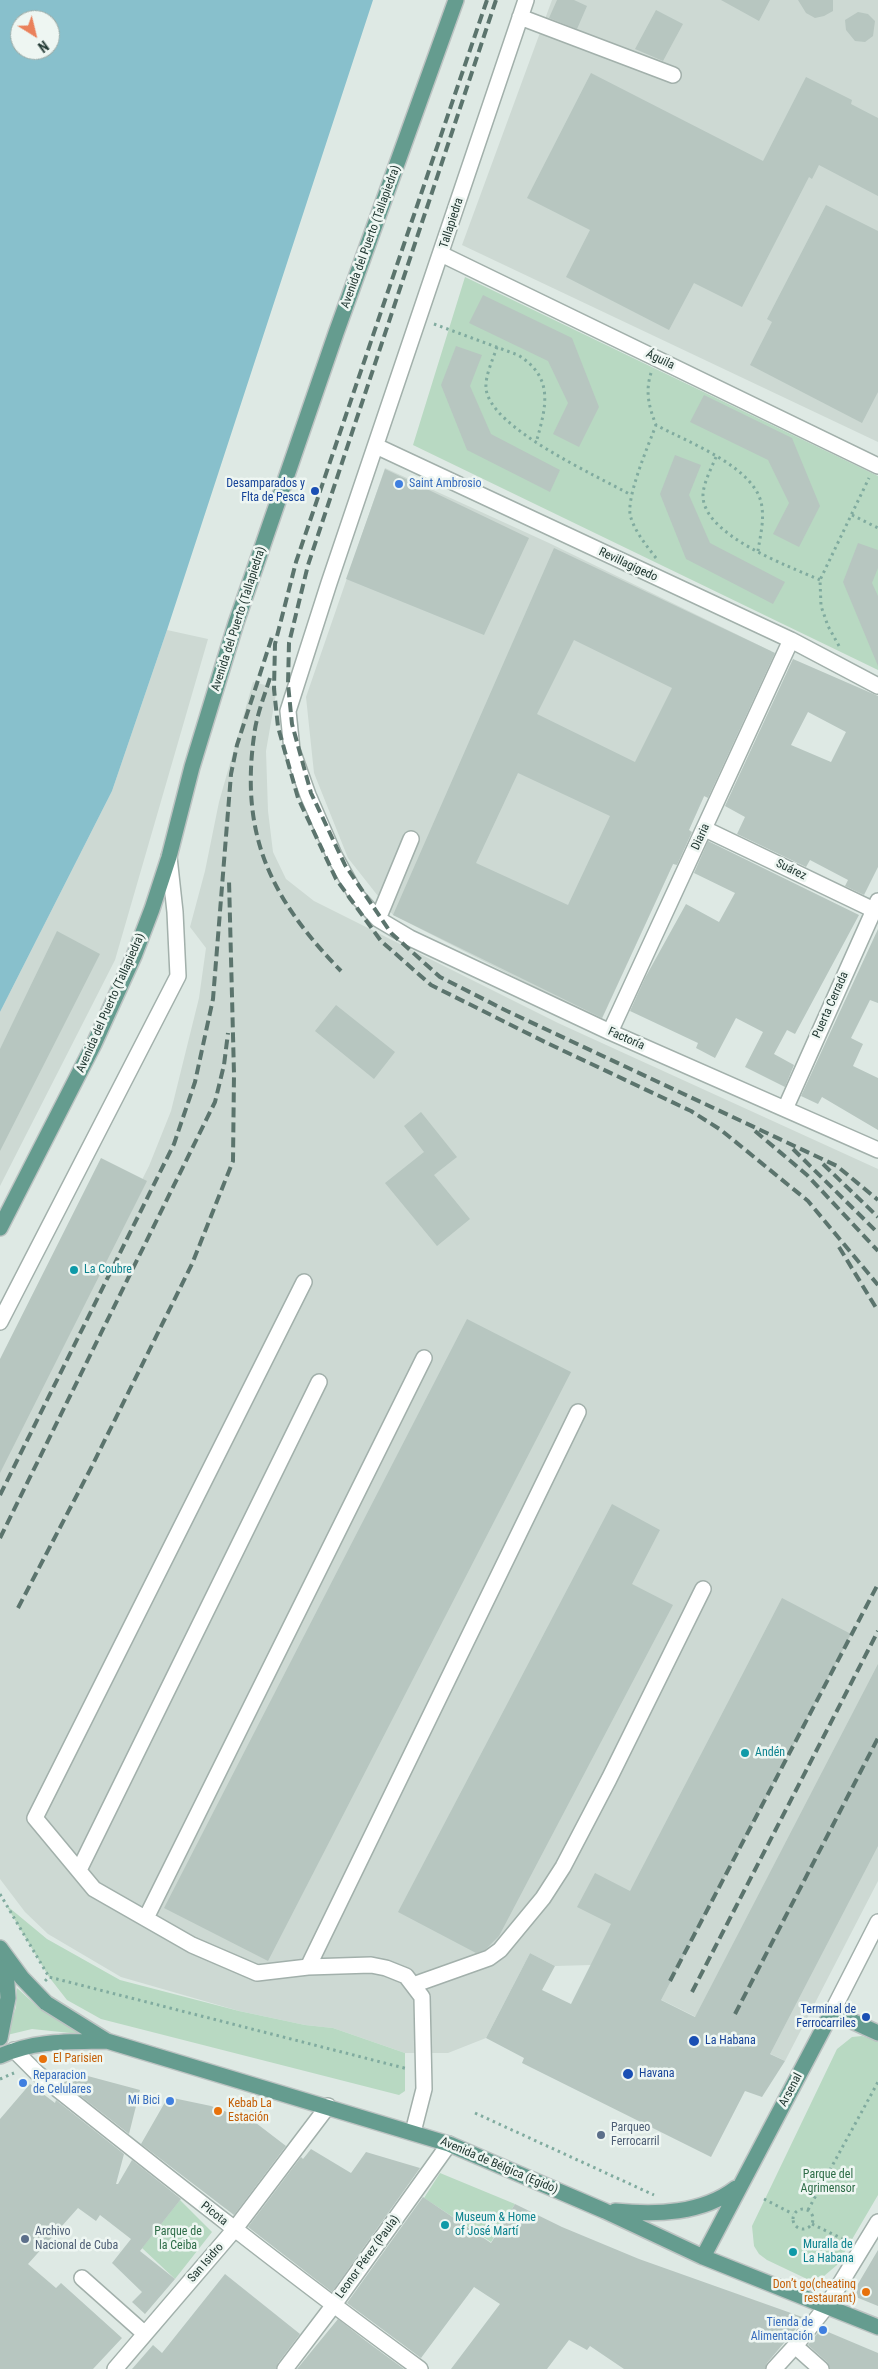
<!DOCTYPE html>
<meta charset="utf-8">
<style>
body{margin:0}
#map{position:relative;width:878px;height:2369px;overflow:hidden;background:#dee9e4;font-family:"Roboto Condensed",sans-serif}
canvas{display:block}
.north{position:absolute;left:10px;top:10px;width:50px;height:50px;box-sizing:border-box;background:#eef6f2;border:1px solid #9caaa5;border-radius:50%;rotate:144deg;font-size:14px;font-weight:700;line-height:20px;text-align:center;color:#213832}
.north::after{content:'';display:block;margin:auto;width:18px;height:22px;background:#ea815b;clip-path:polygon(50% 0,100% 100%,50% 72%,0 100%)}
</style>
<div id="map">
<canvas width="878" height="2369"></canvas>
<div class="north">N</div>
</div>
<script>
const c = document.querySelector('canvas').getContext('2d');
c.lineJoin = 'round';
function fillPath(path, color) { c.fillStyle = color; c.fill(path, 'evenodd'); }
function stroke(path, color, width, dash) { c.strokeStyle = color; c.lineWidth = width; c.lineCap = dash ? 'butt' : 'round'; c.setLineDash(dash || []); c.stroke(path); }
function write(font, color, halo, rows, align = 'center') {
  c.font = font + ' "Roboto Condensed",sans-serif'; c.lineWidth = 5; c.setLineDash([]); c.textBaseline = 'middle'; c.strokeStyle = halo; c.fillStyle = color; for (const [text, x, y, turn = 0] of rows) {
    c.save(); c.translate(x, y); c.rotate((+turn || 0) * Math.PI / 180); c.textAlign = isNaN(turn) ? turn : align; if (halo) c.strokeText(text, 0, 0); c.fillText(text, 0, 0); c.restore();
  }
}
fillPath(new Path2D(`
 M 552,0 L 878,0 L 878,442 L 462,245 Z
 M 385,468 L 549,543 L 771,651 L 601,1021 L 393,915 L 348,858 L 314,773 L 306,697 Z
 M 167,630 L 208,639 L 115,960 L 0,1186 L 0,1012 L 112,791 Z
 M 253,682 L 277,688 L 266,751 L 268,811 L 273,852 L 286,879 L 314,901 L 558,1023 L 878,1169 L 878,1881 L 785,2061 L 591,1965 L 555,1966 L 530,1953 L 486,2038 L 448,2053 L 405,2053 L 333,2028 L 305,2025 L 239,2011 L 121,1977 L 48,1934 L 25,1912 L 0,1879 L 0,1461 L 149,1166 L 171,1111 L 199,998 L 206,948 L 190,927 L 205,871 L 219,802 Z`), '#cdd9d3');
fillPath(new Path2D(`
 M 465,277 L 878,476 L 878,670 L 413,445 Z
 M 6,1905 L 47,1939 L 120,1980 L 239,2011 L 305,2025 L 333,2028 L 405,2053 L 405,2091 L 399,2095 L 101,2019 L 67,2000 L 49,1977 Z
 M 17,1988 L 40,2009 L 80,2034 L 32,2029 L 7,2035 L 16,2007 Z
 M 862,2036 L 878,2041 L 878,2195 L 837,2265 L 824,2276 L 807,2279 L 767,2260 L 759,2254 L 754,2246 L 752,2226 L 837,2049 L 852,2037 Z
 M 440,2173 L 515,2204 L 491,2242 L 424,2198 Z
 M 180,2200 L 212,2232 L 175,2279 L 142,2248 Z`), '#b8d9c2');
fillPath(new Path2D(`
 M 0,0 L 373,0 L 167,630 L 112,791 L 0,1012 ZM 20,20 L 50,20 L 50,50 L 20,50 Z`), '#88c0cc');
fillPath(new Path2D(`
 M 557,0 L 574,0 L 587,6 L 577,29 L 549,18 Z
 M 721,0 L 770,0 L 759,21 Z
 M 798,0 L 833,0 L 833,11 L 824,16 L 815,18 L 806,13 Z
 M 656,10 L 683,24 L 663,61 L 635,49 Z
 M 858,12 L 868,14 L 875,21 L 873,36 L 865,42 L 855,41 L 846,30 L 845,20 Z
 M 591,73 L 763,161 L 806,77 L 852,100 L 851,104 L 878,118 L 878,196 L 819,165 L 812,179 L 809,177 L 742,307 L 694,283 L 669,330 L 566,277 L 590,230 L 527,198 Z
 M 826,205 L 878,231 L 878,392 L 862,423 L 750,365 L 772,322 L 767,319 Z
 M 483,295 L 572,338 L 599,407 L 579,447 L 553,434 L 568,403 L 548,361 L 469,323 Z
 M 456,346 L 482,355 L 470,386 L 491,434 L 560,470 L 550,492 L 467,450 L 441,385 Z
 M 704,395 L 792,438 L 820,506 L 799,547 L 773,534 L 789,503 L 768,460 L 690,422 Z
 M 675,455 L 701,465 L 689,495 L 710,543 L 785,582 L 773,604 L 686,559 L 660,494 Z
 M 385,469 L 529,538 L 484,635 L 346,579 Z
 M 858,543 L 878,550 L 878,568 L 872,583 L 878,596 L 878,666 L 843,582 Z
 M 554,548 L 775,653 L 708,798 L 704,796 L 689,830 L 692,832 L 677,865 L 673,864 L 602,1018 L 393,915 ZM 574,640 L 672,688 L 635,762 L 537,714 ZM 518,773 L 610,816 L 568,905 L 476,863 Z
 M 793,659 L 878,696 L 878,867 L 864,895 L 845,886 L 848,880 L 810,860 L 806,867 L 737,834 L 745,817 L 725,806 ZM 808,712 L 846,732 L 831,762 L 791,745 Z
 M 708,841 L 859,915 L 795,1034 L 787,1030 L 774,1054 L 794,1065 L 785,1087 L 745,1067 L 763,1032 L 736,1018 L 715,1058 L 696,1048 L 698,1043 L 630,1011 L 645,978 L 686,904 L 719,922 L 735,893 L 694,873 Z
 M 878,929 L 878,1003 L 870,1000 L 851,1038 L 863,1044 L 853,1066 L 878,1078 L 878,1130 L 822,1097 L 818,1104 L 801,1096 Z
 M 57,931 L 100,954 L 0,1151 L 0,1049 Z
 M 336,1005 L 395,1052 L 374,1079 L 315,1031 Z
 M 421,1112 L 457,1157 L 434,1175 L 470,1219 L 437,1246 L 385,1183 L 424,1152 L 404,1126 Z
 M 101,1158 L 147,1181 L 0,1473 L 0,1359 Z
 M 467,1319 L 571,1372 L 268,1961 L 164,1908 Z
 M 612,1504 L 660,1530 L 632,1584 L 673,1605 L 499,1936 L 485,1950 L 476,1953 L 398,1912 Z
 M 782,1598 L 851,1634 L 661,2000 L 695,2017 L 878,1664 L 878,1846 L 770,2054 L 785,2061 L 762,2097 L 745,2091 L 711,2157 L 522,2063 L 524,2058 L 486,2038 L 530,1953 L 555,1966 L 542,1990 L 571,2004 L 611,1924 L 577,1907 L 595,1873 L 630,1891 Z
 M 69,2071 L 140,2090 L 129,2134 L 64,2083 Z
 M 30,2084 L 55,2103 L 56,2100 L 124,2154 L 116,2184 L 118,2184 L 132,2160 L 181,2199 L 140,2251 L 175,2279 L 145,2314 L 132,2302 L 142,2292 L 112,2263 L 131,2239 L 100,2215 L 96,2221 L 78,2208 L 28,2264 L 56,2288 L 61,2283 L 122,2338 L 93,2369 L 0,2369 L 0,2119 Z
 M 168,2097 L 211,2106 L 256,2123 L 286,2146 L 234,2215 L 141,2144 Z
 M 311,2149 L 351,2173 L 366,2152 L 420,2168 L 332,2292 L 248,2227 L 301,2157 L 303,2159 Z
 M 423,2197 L 491,2243 L 515,2204 L 562,2227 L 639,2259 L 805,2318 L 767,2363 L 765,2369 L 624,2369 L 590,2346 L 587,2350 L 569,2340 L 547,2369 L 451,2369 L 500,2304 L 474,2287 L 421,2358 L 347,2303 Z
 M 878,2250 L 878,2306 L 856,2297 L 855,2289 Z
 M 225,2274 L 300,2334 L 278,2363 L 276,2369 L 132,2369 L 153,2345 L 162,2353 Z
 M 338,2319 L 366,2341 L 404,2369 L 297,2369 Z
 M 821,2329 L 878,2353 L 878,2369 L 830,2369 L 827,2362 L 808,2345 Z`), '#b7c6c0');
const minor = new Path2D(`
 M 526,0 L 329,583 L 288,711 L 292,750 L 308,795 L 334,855 L 356,895 L 378,919 L 410,938 L 610,1032 L 878,1150
 M 520,17 L 673,75
 M 441,254 L 878,466
 M 376,446 L 791,640 L 878,686
 M 705,829 L 878,912
 M 378,919 L 411,839
 M 610,1032 L 791,640
 M 785,1109 L 878,901
 M 304,1282 L 35,1818 L 94,1889 L 192,1945 L 257,1973 L 308,1967
 M 0,1322 L 178,976 L 175,912 L 169,857
 M 79,1870 L 319,1382
 M 146,1918 L 424,1358
 M 413,1985 L 489,1958 L 500,1950 L 543,1898 L 563,1867 L 609,1779 L 703,1589
 M 832,2012 L 878,1922
 M 14,2050 L 37,2073 C 164,2174 290,2274 420,2369
 M 413,2132 L 424,2089 L 422,1997 L 406,1976 L 386,1968 L 371,1965 L 308,1967 L 578,1412
 M 82,2278 L 145,2334
 M 795,2346 L 821,2369
 M 115,2369 L 234,2230 L 328,2106
 M 285,2369 L 333,2306 L 449,2144
 M 774,2369 L 795,2346 L 826,2307 L 878,2222`);
const major = new Path2D(`
 M 0,1228 L 94,1044 L 134,956 L 152,909 L 169,857 L 192,767 L 236,623 L 336,333 L 456,0
 M 0,1948 L 22,1978 L 46,2003 L 107,2041 L 449,2144 L 605,2211 L 703,2257 L 878,2327
 M 0,2038 L 8,1998 L 5,1956
 M 0,2056 C 36,2040 69,2042 107,2041
 M 615,2211 C 656,2215 702,2214 736,2188
 M 703,2257 L 832,2012 L 878,2033`);
stroke(minor, '#a2b0ab', 18);
stroke(major, '#bcc3c2', 18);
stroke(new Path2D(`
 M 434,324 L 518,355 C 555,378 546,407 536,443
 M 497,347 C 493,359 485,376 486,388 C 489,428 598,476 631,495
 M 651,373 C 645,392 649,407 656,425 C 687,442 759,468 762,508 C 764,522 760,537 758,551
 M 716,457 C 711,469 704,482 703,494 C 701,535 789,566 820,580
 M 852,515 L 878,528
 M 656,558 C 646,545 636,533 631,518 C 624,501 649,444 656,425
 M 839,646 L 828,626 L 821,606 L 820,580 L 869,478
 M 0,1894 L 49,1977
 M 45,1981 L 49,1977 L 408,2069
 M 0,2079 L 14,2073
 M 475,2113 L 654,2195
 M 764,2199 L 793,2214
 M793 2219a10 10 0 1 1 20 0a10 10 0 1 1-20 0Z
 M 808,2210 L 878,2082
 M 812,2224 L 849,2242`), '#80ab9f', 3, [2.5, 4]);
stroke(minor, '#fff', 15);
stroke(major, '#659c8f', 15);
stroke(new Path2D(`
 M 487,0 L 296,562 L 275,644 L 274,689 L 278,727 L 298,798 L 336,879 L 381,941 L 431,985 L 547,1043 L 691,1111 L 721,1130 L 808,1201 L 878,1285
 M 496,0 L 308,565 L 289,643 L 288,684 L 292,724 L 311,793 L 345,865 L 391,933 L 440,977 L 507,1011 L 837,1166 L 878,1200
 M 270,678 C 264,697 256,717 254,736 C 240,837 272,900 341,971
 M 755,1131 L 807,1175 L 878,1251
 M 793,1149 L 878,1233
 M 823,1164 L 878,1217
 M 839,1247 L 878,1311
 M 0,1495 L 174,1144 L 195,1082 L 213,999 L 231,774 L 237,745 L 272,637
 M 0,1538 L 215,1102 L 224,1065 L 228,1033
 M 18,1608 L 90,1470 L 192,1264 L 233,1161 L 234,1074 L 229,880
 M 670,1981 L 878,1584
 M 692,1992 L 878,1631
 M 735,2014 L 878,1738`), '#5b746d', 4, [10, 5]);
for (const [x, y, r, color] of [
 [399,484,5,"#3f7fe0"],
 [315,491,5,"#1a4fb4"],
 [74,1270,5,"#0f9aa8"],
 [745,1753,5,"#0f9aa8"],
 [866,2017,5,"#1a4fb4"],
 [694,2041,6,"#1a4fb4"],
 [43,2059,5,"#e8710a"],
 [628,2074,6,"#1a4fb4"],
 [23,2083,5,"#3f7fe0"],
 [170,2101,5,"#3f7fe0"],
 [218,2111,5,"#e8710a"],
 [601,2135,5,"#5c6f8a"],
 [445,2225,5,"#0f9aa8"],
 [25,2239,5,"#5c6f8a"],
 [793,2252,5,"#0f9aa8"],
 [866,2292,5,"#e8710a"],
 [823,2330,5,"#3f7fe0"]
]) { const dot = new Path2D(); dot.arc(x, y, r, 0, 2 * Math.PI); c.fillStyle = color; c.fill(dot); stroke(dot, '#eef6f2', 2); }
write('12px', '#213832', '#eef6f2', [
 ["Tallapiedra",452,223,-72],
 ["Avenida del Puerto (Tallapiedra)",371,237,-70],
 ["Águila",660,360,26],
 ["Revillagigedo",628,565,25],
 ["Avenida del Puerto (Tallapiedra)",239,619,-72],
 ["Diaria",701,837,-65],
 ["Suárez",791,870,26],
 ["Avenida del Puerto (Tallapiedra)",111,1003,-66],
 ["Puerta Cerrada",831,1005,-66],
 ["Factoría",626,1039,24],
 ["Arsenal",791,2090,-62],
 ["Avenida de Bélgica (Egido)",499,2166,23],
 ["Picota",214,2214,38],
 ["Leonor Pérez (Paula)",368,2257,-54],
 ["San Isidro",206,2263,-49]
]);
write('12px', '#164399', '#eef6f2', [
 ["Desamparados y",305,484],
 ["Flta de Pesca",305,498],
 ["Terminal de",856,2010],
 ["Ferrocarriles",856,2024],
 ["La Habana",705,2041,"left"],
 ["Havana",639,2074,"left"]
], 'right');
write('12px', '#366cbe', '#eef6f2', [
 ["Saint Ambrosio",409,484],
 ["Reparacion",33,2076],
 ["de Celulares",33,2090],
 ["Mi Bici",160,2101,"right"],
 ["Tienda de",813,2323,"right"],
 ["Alimentación",813,2337,"right"]
], 'left');
write('12px', '#0d838f', '#eef6f2', [
 ["La Coubre",84,1270],
 ["Andén",755,1753],
 ["Museum & Home",455,2218],
 ["of José Martí",455,2232],
 ["Muralla de",803,2245],
 ["La Habana",803,2259]
], 'left');
write('12px', '#c56008', '#eef6f2', [
 ["El Parisien",53,2059],
 ["Kebab La",228,2104],
 ["Estación",228,2118],
 ["Don’t go(cheating",856,2285,"right"],
 ["restaurant)",856,2299,"right"]
], 'left');
write('12px', '#4e5e75', '#eef6f2', [
 ["Parqueo",611,2128],
 ["Ferrocarril",611,2142],
 ["Archivo",35,2232],
 ["Nacional de Cuba",35,2246]
], 'left');
write('12px', '#2d6c47', '#eef6f2', [
 ["Parque del",828,2175],
 ["Agrimensor",828,2189],
 ["Parque de",178,2232],
 ["la Ceiba",178,2246]
]);
</script>
